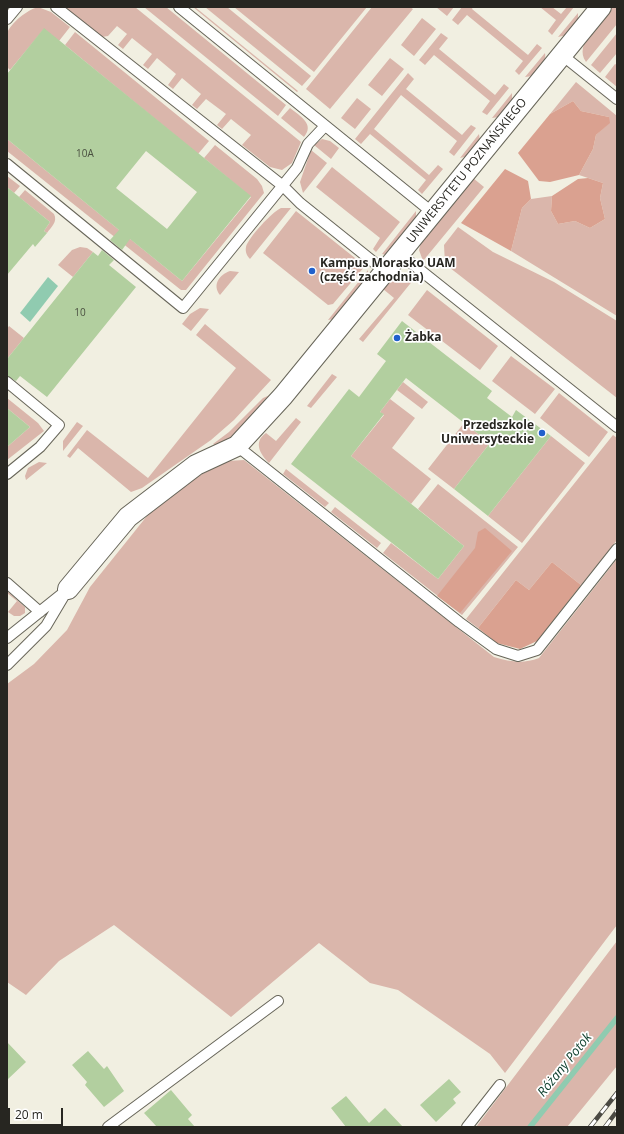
<!DOCTYPE html>
<meta charset="utf-8">
<style>
body{margin:0}
#map{position:relative;width:624px;height:1134px;overflow:hidden;background:#f1efe1;font-family:"Open Sans",sans-serif}
canvas{display:block}
.frame{position:absolute;inset:0;border:8px solid #272621;pointer-events:none}
.scale{position:absolute;left:8px;top:1108px;width:55px;height:18px;box-sizing:border-box;border:2px solid #272621;border-top:0;padding-left:5px;font-size:12px;line-height:14px;white-space:nowrap;color:#272621;-webkit-text-stroke:3px #fff;paint-order:stroke}
</style>
<div id="map">
<canvas width="624" height="1134"></canvas>
<div class="frame"></div>
<div class="scale">20 m</div>
</div>
<script>
const c = document.querySelector('canvas').getContext('2d');
c.lineJoin = 'round';
function fillPath(path, color) { c.fillStyle = color; c.fill(path, 'evenodd'); }
function stroke(path, color, width, dash) { c.strokeStyle = color; c.lineWidth = width; c.lineCap = dash ? 'butt' : 'round'; c.setLineDash(dash || []); c.stroke(path); }
function write(font, color, halo, rows, align = 'center') {
  c.font = font + ' "Open Sans",sans-serif'; c.lineWidth = 3.5; c.setLineDash([]); c.textBaseline = 'middle'; c.strokeStyle = halo; c.fillStyle = color; for (const [text, x, y, turn = 0] of rows) {
    c.save(); c.translate(x, y); c.rotate((+turn || 0) * Math.PI / 180); c.textAlign = isNaN(turn) ? turn : align; if (halo) c.strokeText(text, 0, 0); c.fillText(text, 0, 0); c.restore();
  }
}
fillPath(new Path2D(`
 M 38,7 L 51,12 L 70,27 L 59,41 L 44,29 L 10,70 L 7,67 C 7,59 5,39 7,33 C 12,22 27,10 38,7 Z
 M 65,7 L 135,7 L 301,142 L 292,163 L 282,170 L 270,167 L 242,145 L 251,135 L 231,119 L 222,129 L 217,125 L 226,114 L 206,99 L 197,109 L 192,105 L 201,94 L 182,78 L 173,89 L 168,85 L 176,74 L 157,58 L 148,69 L 143,65 L 152,54 L 132,38 L 123,49 L 118,45 L 127,34 L 117,26 L 108,36 L 102,37 Z
 M 144,7 L 166,7 L 286,105 L 278,116 Z
 M 193,7 L 195,7 L 298,91 L 297,92 Z
 M 205,7 L 227,7 L 311,76 L 302,86 Z
 M 234,7 L 367,7 L 314,72 Z
 M 372,7 L 410,7 L 413,9 L 330,109 L 306,89 Z
 M 436,7 L 454,7 L 447,16 Z
 M 462,7 L 473,7 L 472,9 L 528,55 L 537,44 L 542,48 L 519,75 L 515,71 L 523,61 L 467,15 L 458,25 L 452,20 Z
 M 540,7 L 552,7 L 561,14 L 567,7 L 574,7 L 552,35 L 548,31 L 556,20 Z
 M 612,7 L 617,7 L 617,24 L 586,62 C 573,44 601,21 612,7 Z
 M 578,13 L 578,20 L 567,35 L 558,37 Z
 M 422,18 L 436,29 L 414,56 L 401,45 Z
 M 75,32 L 209,141 L 198,154 L 65,45 Z
 M 441,33 L 448,38 L 439,49 L 495,95 L 504,84 L 509,88 L 487,115 L 482,112 L 490,101 L 434,55 L 425,65 L 419,60 Z
 M 617,33 L 617,53 L 600,73 L 591,65 Z
 M 545,53 C 547,63 536,77 525,77 Z
 M 390,58 L 404,69 L 382,96 L 368,85 Z
 M 615,64 L 617,65 L 617,87 L 605,77 Z
 M 408,73 L 414,79 L 406,89 L 462,135 L 471,125 L 476,128 L 454,156 L 449,152 L 457,141 L 401,95 L 374,129 L 429,175 L 438,165 L 443,169 L 422,194 L 418,190 L 426,180 L 370,134 L 361,144 L 355,139 Z
 M 576,82 L 617,116 L 617,316 L 511,251 L 522,208 L 531,199 L 552,196 L 551,211 L 558,224 L 575,221 L 590,228 L 605,219 L 600,198 L 603,183 L 579,175 L 593,149 L 596,135 L 609,123 L 609,117 L 581,111 L 573,101 L 550,114 Z
 M 512,93 L 512,101 L 499,117 L 492,118 Z
 M 357,98 L 371,109 L 355,129 L 341,118 Z
 M 290,108 C 300,116 315,124 304,137 L 281,118 Z
 M 479,134 L 480,141 L 468,156 L 460,158 Z
 M 7,139 L 182,281 L 251,197 L 204,158 L 215,145 L 257,179 L 262,186 L 264,193 L 186,290 L 181,290 L 7,151 Z
 M 322,139 L 330,141 L 339,148 L 331,159 L 314,145 Z
 M 311,150 L 327,163 L 303,193 L 300,182 Z
 M 332,167 L 400,222 L 376,252 L 373,249 L 380,238 L 316,187 Z
 M 7,176 L 20,186 L 14,193 L 7,187 Z
 M 473,178 L 484,187 L 423,261 L 419,250 L 421,242 Z
 M 25,190 L 54,214 C 58,222 51,227 47,233 L 44,231 L 50,222 L 19,197 Z
 M 281,208 L 291,208 L 250,259 C 247,256 245,252 246,247 C 248,238 272,212 281,208 Z
 M 296,211 L 365,266 L 333,304 L 328,305 L 263,253 Z
 M 416,211 L 416,219 L 386,255 L 382,254 Z
 M 458,227 L 493,252 L 554,282 L 617,321 L 617,398 L 445,264 L 444,245 Z
 M 80,247 L 87,248 L 93,252 L 73,277 L 58,265 L 72,250 Z
 M 368,270 L 368,279 L 334,319 L 328,320 Z
 M 230,271 L 239,272 L 220,295 C 212,285 219,275 230,271 Z
 M 401,276 L 414,279 L 363,342 L 359,339 L 394,298 L 383,289 L 395,278 Z
 M 427,290 L 498,346 L 480,370 L 408,315 Z
 M 200,308 L 209,309 L 191,331 L 182,324 L 190,314 Z
 M 205,324 L 271,380 L 234,420 L 211,440 L 142,488 L 131,492 L 78,448 L 70,458 L 67,456 L 87,430 L 148,478 L 236,368 L 196,335 Z
 M 9,326 L 24,338 L 7,359 L 7,329 Z
 M 511,356 L 555,389 L 535,414 L 492,381 Z
 M 332,374 L 337,377 L 311,408 L 307,406 Z
 M 403,382 L 428,402 L 422,409 L 397,390 Z
 M 559,393 L 608,432 L 589,457 L 540,418 Z
 M 270,395 L 272,397 L 249,423 L 220,448 L 213,444 L 229,432 L 263,398 Z
 M 7,398 L 38,423 L 44,431 L 7,460 L 7,447 L 30,427 L 7,408 Z
 M 390,399 L 415,418 L 392,448 L 431,479 L 411,504 L 351,456 L 384,415 L 380,412 Z
 M 296,418 L 301,422 L 269,463 C 260,454 253,442 266,433 L 276,441 Z
 M 77,422 L 83,426 L 63,451 L 63,441 Z
 M 464,423 L 490,443 L 454,489 L 428,469 Z
 M 613,435 L 617,438 L 617,540 L 581,585 L 552,562 L 529,590 L 516,580 L 478,628 L 466,619 Z
 M 551,436 L 585,463 L 522,543 L 488,516 Z
 M 244,460 L 494,657 C 511,662 523,664 539,658 L 617,559 L 617,925 L 505,1073 L 490,1054 L 398,990 L 370,983 L 319,943 L 231,1017 L 114,925 L 59,961 L 26,995 L 7,982 L 7,684 L 34,664 L 67,630 L 90,587 L 159,501 L 198,476 L 227,461 Z
 M 39,462 L 47,463 L 26,480 L 25,476 L 28,468 Z
 M 286,469 L 329,503 L 325,507 L 283,474 Z
 M 438,484 L 518,547 L 462,615 L 383,553 L 391,543 L 438,579 L 464,546 L 418,509 Z
 M 335,507 L 381,543 L 377,548 L 331,512 Z
 M 7,591 L 25,607 L 25,613 L 20,616 L 14,616 L 8,612 L 17,601 L 7,593 Z
 M 617,941 L 617,1066 L 567,1127 L 476,1127 Z`), '#dab6ab');
fillPath(new Path2D(`
 M 573,101 L 581,111 L 609,117 L 610,123 L 596,135 L 593,149 L 579,175 L 550,182 L 539,181 L 518,153 L 550,114 Z
 M 505,169 L 528,181 L 531,199 L 522,208 L 511,251 L 461,223 Z
 M 588,178 L 603,183 L 600,198 L 605,219 L 590,228 L 575,221 L 558,224 L 551,211 L 552,196 L 578,179 Z
 M 485,528 L 512,551 L 460,613 L 437,596 L 475,548 L 478,532 Z
 M 552,562 L 581,585 L 537,641 L 520,649 L 497,643 L 478,628 L 516,580 L 529,590 Z`), '#daa190');
fillPath(new Path2D(`
 M 48,277 L 58,286 L 30,322 L 20,313 Z`), '#90cbb0');
stroke(new Path2D(`
 M 530,1127 L 617,1018`), '#90cbb0', 5.5);
fillPath(new Path2D(`
 M 44,28 L 251,196 L 182,281 L 130,239 L 122,250 L 110,240 L 119,230 L 7,139 L 7,74 ZM 146,151 L 197,192 L 167,229 L 116,188 Z
 M 7,187 L 50,222 L 44,231 L 47,233 L 35,247 L 33,244 L 7,275 Z
 M 102,250 L 114,260 L 109,265 L 136,287 L 47,397 L 20,376 L 16,381 L 7,376 L 7,359 L 93,252 L 98,256 Z
 M 402,321 L 492,391 L 487,398 L 512,417 L 516,410 L 551,436 L 488,516 L 454,489 L 490,443 L 406,378 L 380,412 L 384,414 L 351,456 L 464,546 L 438,579 L 291,464 L 349,389 L 359,397 L 386,361 L 377,354 Z
 M 7,408 L 30,427 L 7,447 Z
 M 7,1042 L 26,1062 L 7,1080 Z
 M 88,1051 L 104,1069 L 107,1066 L 124,1091 L 104,1107 L 85,1085 L 87,1082 L 72,1065 Z
 M 449,1079 L 461,1092 L 453,1099 L 456,1103 L 436,1122 L 420,1105 Z
 M 171,1090 L 192,1115 L 188,1119 L 195,1127 L 157,1127 L 144,1113 Z
 M 346,1096 L 369,1123 L 385,1108 L 403,1127 L 346,1127 L 331,1108 Z`), '#b2cf9f');
const lane = new Path2D(`
 M 56,7 L 283,186 L 300,203 L 386,272
 M 179,7 L 433,213
 M 7,19 L 17,7
 M 562,55 L 617,99
 M 7,164 L 183,308 L 297,168 L 308,144 L 325,126
 M 400,254 L 617,427
 M 7,382 L 59,425 L 40,447 L 7,474
 M 237,446 L 459,622 L 496,649 L 518,656 L 537,650 L 617,549
 M 7,583 L 40,612
 M 7,638 L 62,594
 M 7,665 L 46,626 L 68,589
 M 108,1127 L 278,1001
 M 467,1127 L 500,1085`);
const street = new Path2D(`
 M 68,589 L 128,517 L 196,465 L 237,446 L 283,396 L 601,7`);
stroke(lane, '#676559', 12);
stroke(street, '#676559', 22);
stroke(lane, '#fff', 10);
stroke(street, '#fff', 20);
const rail = new Path2D(`
 M 590,1127 L 617,1093
 M 605,1127 L 617,1111`);
stroke(rail, '#4b4a43', 4.5);
stroke(rail, '#fff', 3, [9]);
for (const [x, y, r, color] of [
 [312,271,4,"#2060cc"],
 [397,338,4,"#2060cc"],
 [542,433,4,"#2060cc"]
]) { const dot = new Path2D(); dot.arc(x, y, r, 0, 2 * Math.PI); c.fillStyle = color; c.fill(dot); stroke(dot, '#fff', 1.5); }
write('10px', '#4a5040', null, [
 ["10A",85,154],
 ["10",80,313]
]);
write('12px', '#272621', '#fff', [
 ["UNIWERSYTETU POZNAŃSKIEGO",467,171,-51]
]);
write('bold 12px', '#272621', '#fff', [
 ["Kampus Morasko UAM",320,264],
 ["(część zachodnia)",320,278],
 ["Żabka",405,338],
 ["Przedszkole",534,426,"right"],
 ["Uniwersyteckie",534,440,"right"]
], 'left');
write('italic 13px', '#114230', '#fff', [
 ["Różany Potok",565,1065,-51]
]);
</script>
